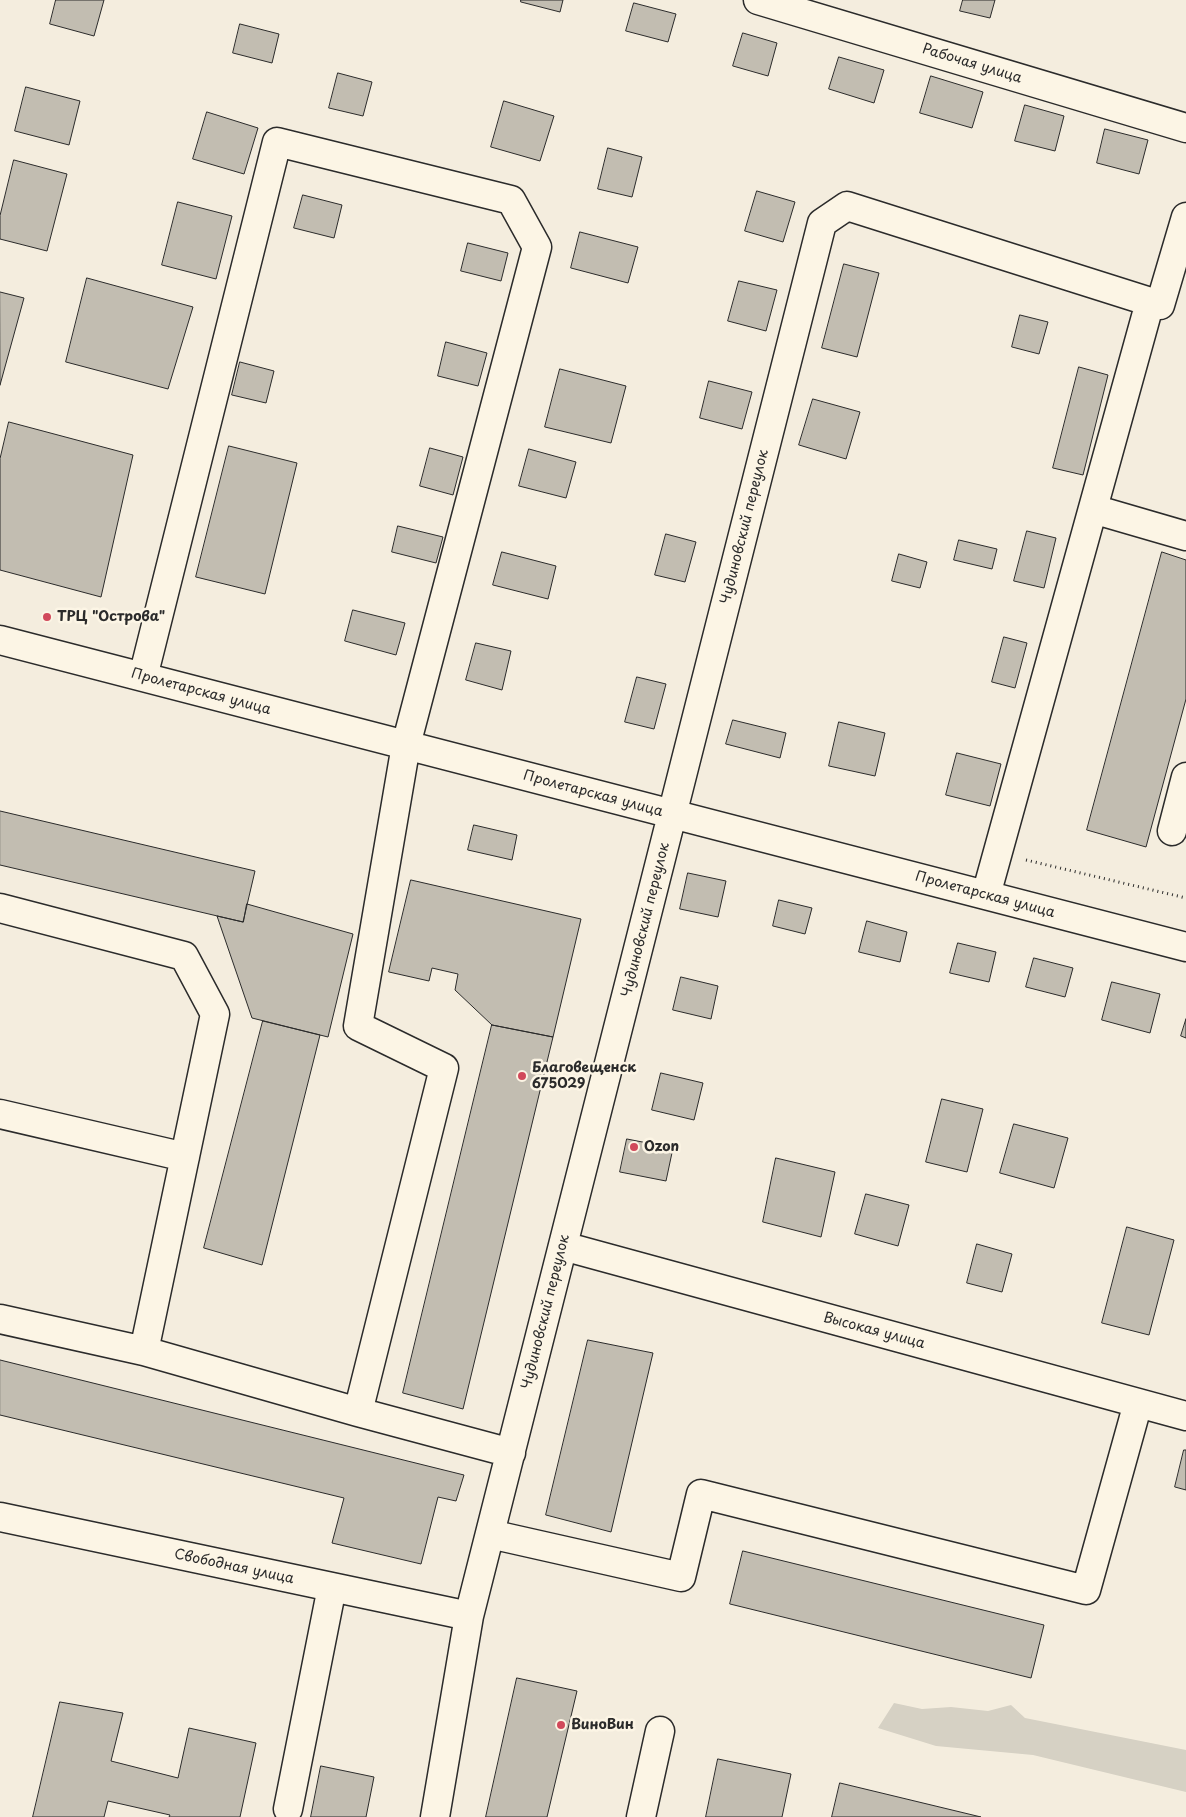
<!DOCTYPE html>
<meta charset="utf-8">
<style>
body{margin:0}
canvas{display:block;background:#f4edde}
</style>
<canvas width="1186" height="1817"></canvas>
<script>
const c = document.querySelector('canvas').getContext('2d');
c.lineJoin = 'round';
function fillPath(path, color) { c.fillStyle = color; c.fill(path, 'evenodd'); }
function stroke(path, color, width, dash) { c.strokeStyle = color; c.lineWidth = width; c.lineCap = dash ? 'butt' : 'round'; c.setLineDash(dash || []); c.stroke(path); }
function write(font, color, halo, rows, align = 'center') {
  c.font = font + ' "Playpen Sans",sans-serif'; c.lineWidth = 5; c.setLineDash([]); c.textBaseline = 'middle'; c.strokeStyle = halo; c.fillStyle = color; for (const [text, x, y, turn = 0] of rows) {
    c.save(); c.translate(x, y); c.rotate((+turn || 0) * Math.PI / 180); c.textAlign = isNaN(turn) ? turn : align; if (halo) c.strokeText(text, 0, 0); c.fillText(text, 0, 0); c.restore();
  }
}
fillPath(new Path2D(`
 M 894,1703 L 922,1709 L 951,1707 L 988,1711 L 1011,1705 L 1025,1718 L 1186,1750 L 1186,1792 L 1033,1755 L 936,1746 L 878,1728 Z`), '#d6d1c4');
const building = new Path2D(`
 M 56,0 L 104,0 L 94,36 L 50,24 Z
 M 521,0 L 563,0 L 560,12 L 521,2 Z
 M 963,0 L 995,0 L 990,18 L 960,11 Z
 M 634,3 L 676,14 L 668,42 L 626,31 Z
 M 240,24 L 279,34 L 272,63 L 233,53 Z
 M 743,33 L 777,43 L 768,76 L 733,66 Z
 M 839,57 L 884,70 L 874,103 L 829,89 Z
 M 338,73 L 372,82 L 363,116 L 329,108 Z
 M 931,76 L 983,92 L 972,128 L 920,113 Z
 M 26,87 L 80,101 L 69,145 L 15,131 Z
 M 504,101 L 554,116 L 540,161 L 491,147 Z
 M 1025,105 L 1064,116 L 1055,151 L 1015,141 Z
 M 207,112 L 258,128 L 244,174 L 193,159 Z
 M 1105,129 L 1148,140 L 1139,174 L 1097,163 Z
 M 608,148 L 642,157 L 632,197 L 598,189 Z
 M 14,160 L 67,174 L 47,251 L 0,239 L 0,216 Z
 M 757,191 L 795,202 L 783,242 L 745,231 Z
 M 303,195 L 342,205 L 334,238 L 294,228 Z
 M 178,202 L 232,216 L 216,279 L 162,265 Z
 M 580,232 L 638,247 L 628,283 L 571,268 Z
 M 468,243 L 508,253 L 501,281 L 461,271 Z
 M 844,264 L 879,273 L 857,357 L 822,348 Z
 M 87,278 L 193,307 L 168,389 L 66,362 Z
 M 739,281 L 777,290 L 766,331 L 728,321 Z
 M 0,292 L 24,298 L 0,385 Z
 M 1020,315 L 1048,322 L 1039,354 L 1012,347 Z
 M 446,342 L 487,353 L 478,386 L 438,376 Z
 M 240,362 L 274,371 L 266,403 L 232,395 Z
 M 1079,367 L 1108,375 L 1083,475 L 1053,468 Z
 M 560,369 L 626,386 L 611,443 L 545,427 Z
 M 709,381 L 752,392 L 742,429 L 700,418 Z
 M 813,399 L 860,412 L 846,459 L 799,445 Z
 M 9,422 L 133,455 L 101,597 L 0,570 L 0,459 Z
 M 229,446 L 297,463 L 265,594 L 196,577 Z
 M 430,448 L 463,457 L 453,495 L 420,486 Z
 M 529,449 L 576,462 L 566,498 L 519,486 Z
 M 398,526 L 443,537 L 436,563 L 392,552 Z
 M 1027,531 L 1056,538 L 1044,588 L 1014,581 Z
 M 666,534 L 696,542 L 685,582 L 655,575 Z
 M 959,540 L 997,549 L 992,569 L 954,560 Z
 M 502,552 L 556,566 L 548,599 L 493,585 Z
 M 1162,552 L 1186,560 L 1186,699 L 1146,847 L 1087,830 Z
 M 899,554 L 927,562 L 920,588 L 892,581 Z
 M 353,610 L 405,623 L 396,655 L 345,641 Z
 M 1004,637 L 1027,643 L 1015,688 L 992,682 Z
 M 476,643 L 511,651 L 502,690 L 466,680 Z
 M 637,677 L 666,684 L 654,729 L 625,722 Z
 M 733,720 L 786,733 L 780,758 L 726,744 Z
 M 839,722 L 885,733 L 875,776 L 829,766 Z
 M 957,753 L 1001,764 L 990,806 L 946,795 Z
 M 0,811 L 255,871 L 243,922 L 0,865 Z
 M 474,825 L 517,835 L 512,860 L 468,850 Z
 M 688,873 L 726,881 L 718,917 L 680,909 Z
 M 411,880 L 581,919 L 553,1037 L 492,1025 L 455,990 L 458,974 L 432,968 L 429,981 L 389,972 Z
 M 779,900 L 812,908 L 805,934 L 773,926 Z
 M 247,904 L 353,934 L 328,1037 L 252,1018 L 217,916 L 243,922 Z
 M 867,921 L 907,932 L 900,962 L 859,952 Z
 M 958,943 L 996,952 L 989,982 L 950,973 Z
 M 1034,958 L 1073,968 L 1065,997 L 1026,987 Z
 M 681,977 L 718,986 L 711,1019 L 673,1010 Z
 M 1112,982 L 1160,994 L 1150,1033 L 1102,1020 Z
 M 1186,1019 L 1186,1038 L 1181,1036 Z
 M 263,1021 L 320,1035 L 262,1265 L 204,1248 Z
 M 492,1025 L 553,1037 L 463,1409 L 403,1393 Z
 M 661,1073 L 703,1083 L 694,1120 L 652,1110 Z
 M 942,1099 L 983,1109 L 967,1172 L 926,1162 Z
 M 1014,1124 L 1068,1138 L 1054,1188 L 1000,1173 Z
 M 627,1139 L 673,1148 L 666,1181 L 620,1172 Z
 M 776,1158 L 835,1172 L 821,1237 L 763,1222 Z
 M 866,1194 L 909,1205 L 898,1246 L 855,1234 Z
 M 1127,1227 L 1174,1240 L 1149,1335 L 1102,1323 Z
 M 977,1244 L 1012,1254 L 1002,1292 L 967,1283 Z
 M 588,1340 L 653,1353 L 611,1532 L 546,1515 Z
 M 0,1360 L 464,1475 L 456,1501 L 438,1497 L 421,1564 L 332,1543 L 344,1498 L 0,1415 Z
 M 1184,1450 L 1186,1450 L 1186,1490 L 1175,1487 Z
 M 743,1551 L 1044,1625 L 1031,1678 L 730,1604 Z
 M 517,1678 L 577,1691 L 547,1817 L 486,1817 Z
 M 60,1702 L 123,1713 L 111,1761 L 178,1778 L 189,1728 L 256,1743 L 240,1817 L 169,1817 L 170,1815 L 108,1801 L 104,1817 L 33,1817 Z
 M 718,1759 L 791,1774 L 782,1817 L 706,1817 Z
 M 321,1766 L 374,1777 L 366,1817 L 311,1817 Z
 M 840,1783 L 981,1817 L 832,1817 Z`);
fillPath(building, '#c2bdb1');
stroke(building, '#2b2b2b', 1);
const minor = new Path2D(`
 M 758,0 L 1186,128
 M 1093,509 L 1186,536
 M 0,640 L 1186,947
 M 143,677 L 277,142 L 511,200 L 537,247 L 406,745 L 358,1026 L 444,1068 L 358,1412
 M 1172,831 L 1186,777
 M 986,895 L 1150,302
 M 0,908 L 184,956 L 215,1014 L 144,1351
 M 0,1114 L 185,1157
 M 563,1246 L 1186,1416
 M 0,1319 L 144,1351 L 358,1412 L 511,1453
 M 0,1517 L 469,1616
 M 490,1534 L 681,1577 L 701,1494 L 1086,1590 L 1138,1403
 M 288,1809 L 332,1587
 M 435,1817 L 469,1616 L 822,223 L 847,206 L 1160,305 L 1186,217
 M 641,1817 L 660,1731`);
stroke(minor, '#2b2b2b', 31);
stroke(new Path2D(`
 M 1026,860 L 1186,898`), '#2b2b2b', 3, [1, 4]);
stroke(minor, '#fcf5e5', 28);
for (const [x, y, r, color] of [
 [47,617,5,"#d1495b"],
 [522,1076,5,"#d1495b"],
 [634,1147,5,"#d1495b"],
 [561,1725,5,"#d1495b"]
]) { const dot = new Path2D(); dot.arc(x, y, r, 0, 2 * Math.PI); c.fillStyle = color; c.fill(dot); stroke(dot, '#fcf5e5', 2); }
write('14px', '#2b2b2b', '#fcf5e5', [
 ["Рабочая улица",972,64,17],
 ["Чудиновский переулок",745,527,-76],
 ["Пролетарская улица",201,692,15],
 ["Пролетарская улица",593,794,15],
 ["Пролетарская улица",985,895,15],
 ["Чудиновский переулок",646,920,-76],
 ["Чудиновский переулок",546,1312,-76],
 ["Высокая улица",874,1331,15],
 ["Свободная улица",234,1567,12]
]);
write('bold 14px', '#2b2b2b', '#fcf5e5', [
 ["ТРЦ \"Острова\"",57,617],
 ["Благовещенск",532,1068],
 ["675029",532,1084],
 ["Ozon",644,1147],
 ["ВиноВин",571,1725]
], 'left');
</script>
